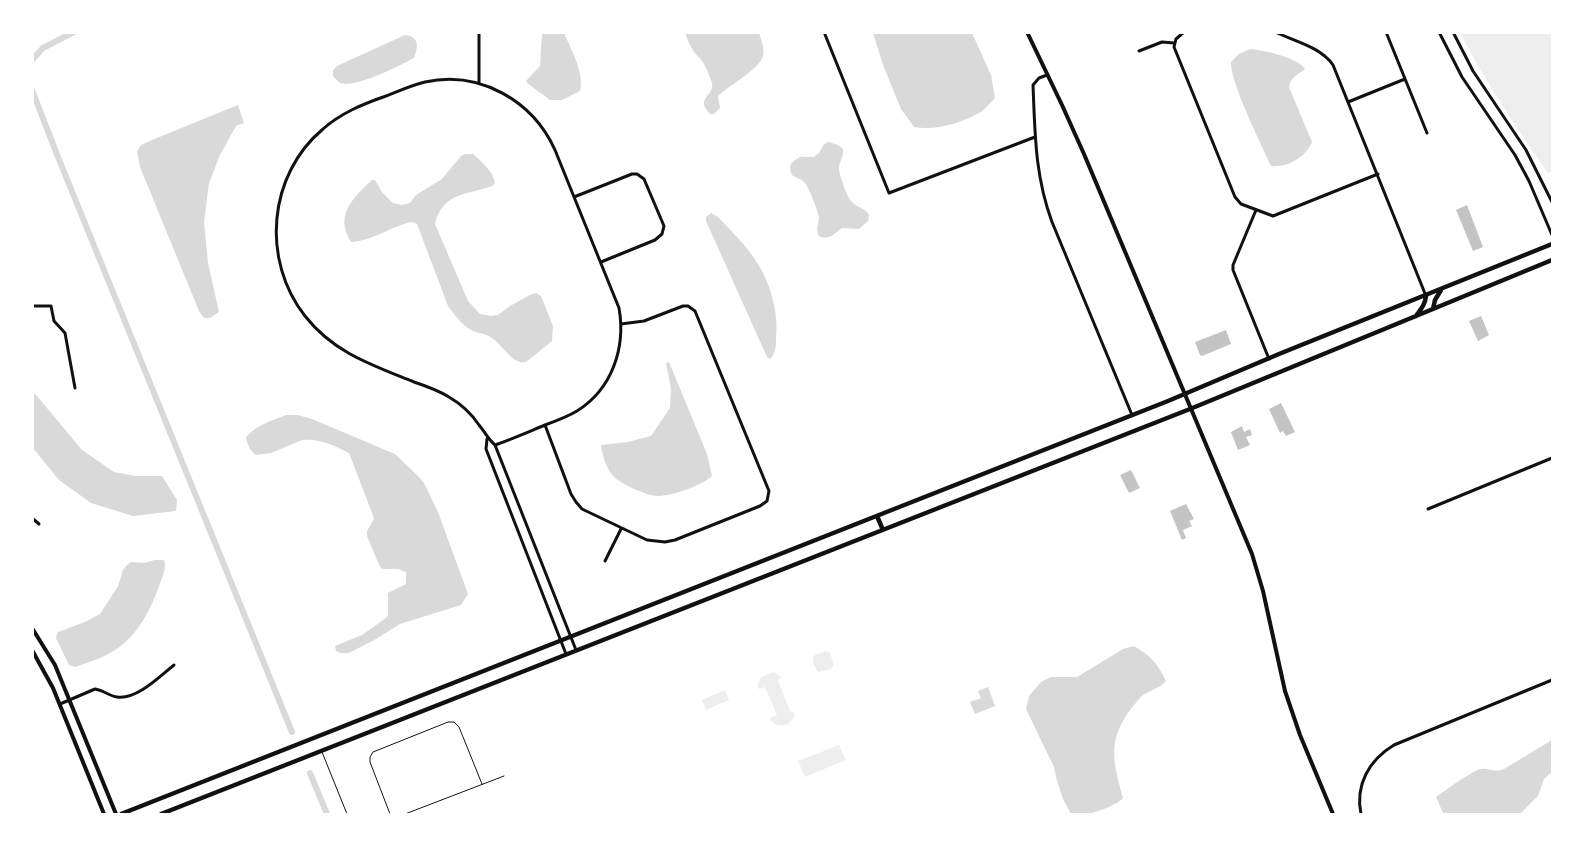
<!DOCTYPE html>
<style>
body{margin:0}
#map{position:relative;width:1585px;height:847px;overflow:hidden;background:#fff;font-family:"Playfair Display",serif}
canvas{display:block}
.frame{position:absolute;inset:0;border:34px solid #fff;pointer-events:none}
</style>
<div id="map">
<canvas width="1585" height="847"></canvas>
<div class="frame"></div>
</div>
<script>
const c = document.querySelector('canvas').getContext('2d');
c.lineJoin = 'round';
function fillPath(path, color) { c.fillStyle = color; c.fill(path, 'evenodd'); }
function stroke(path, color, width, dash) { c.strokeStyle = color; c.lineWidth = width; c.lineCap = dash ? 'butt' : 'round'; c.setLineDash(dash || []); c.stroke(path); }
fillPath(new Path2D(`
 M 1460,33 L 1552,33 L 1552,171 L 1548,173 C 1516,128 1486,82 1460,33 Z
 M 825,651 L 830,653 L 834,665 L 831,669 L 818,672 L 813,663 L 813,658 L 815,655 Z
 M 774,672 L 782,678 L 782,679 L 779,678 L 778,681 L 790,711 L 795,713 C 793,726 776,731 770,718 L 777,715 L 765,687 L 760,689 L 758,688 L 758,684 L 761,677 Z
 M 725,690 L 729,700 L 706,710 L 702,700 Z
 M 839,745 L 846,760 L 805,777 L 798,761 Z`), '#eee');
fillPath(new Path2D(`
 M 542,33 L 564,33 C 571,49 585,74 580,91 L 562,100 L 550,100 L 527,83 L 526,81 L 540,66 Z
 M 685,33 L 759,33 C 761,39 765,49 763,56 C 759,70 729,85 718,96 L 720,108 L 714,114 L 710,114 C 694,98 715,96 712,83 C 710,77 707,69 703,62 C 699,57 694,53 691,47 C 688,42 687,37 685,33 Z
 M 873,33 L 972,33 L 991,75 L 995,98 C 991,102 986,108 981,112 C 961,123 937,131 914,127 L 901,109 L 883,65 Z
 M 405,35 C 420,37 418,47 414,58 C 399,66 363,84 346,84 C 340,84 337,81 333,76 L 333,70 L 337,66 Z
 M 1250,49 C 1263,50 1299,58 1305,69 C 1297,76 1292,75 1289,87 L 1312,142 C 1306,157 1287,168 1271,166 C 1261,144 1230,82 1231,62 L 1239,54 Z
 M 238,105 L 244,123 L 236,126 L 220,155 L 209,183 L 204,222 L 208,263 L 219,312 L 210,318 L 204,318 L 199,311 L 140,167 L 137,151 L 141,145 L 152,140 Z
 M 829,142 L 838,145 L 843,149 C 844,157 839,162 839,168 C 839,174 847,197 851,201 C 857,208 865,207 869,215 L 868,221 L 859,229 L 842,228 C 835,233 829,241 819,236 C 815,228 819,224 819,217 C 818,211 809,188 805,183 C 802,179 796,178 792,175 C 787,164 793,161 802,156 L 803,157 L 814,157 L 819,153 L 824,144 Z
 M 465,154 L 473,154 C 482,162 493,171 495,183 L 492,186 C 466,195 442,193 435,224 L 468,301 L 480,314 L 491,316 L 498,315 L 510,306 L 530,295 L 536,293 L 541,296 L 553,326 L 552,341 L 526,362 C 512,365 503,345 492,338 C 487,334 479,333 473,331 C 462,326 455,315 448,306 L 417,224 L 412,222 C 391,226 373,241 351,242 C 334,215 353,198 372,180 L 375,180 L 382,192 L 393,203 L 401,205 L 410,203 L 416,195 L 442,179 L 461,156 Z
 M 711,213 L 718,217 C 731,231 746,245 756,261 C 770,282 779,312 776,338 C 776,345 776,354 770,359 L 767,357 L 706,221 L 706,217 Z
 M 669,362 L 707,454 L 712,476 C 701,486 672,496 657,496 C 648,496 621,484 614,477 C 607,470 602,455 601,445 L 628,442 L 651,436 L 670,408 L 671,389 L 666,363 Z
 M 33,393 L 37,396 L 82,450 L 114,472 L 136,476 L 162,476 L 177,500 L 176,511 L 133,516 L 91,503 L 59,480 L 33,448 Z
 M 286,415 L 298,415 L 312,419 L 395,454 L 419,477 L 424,483 L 438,512 L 468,594 L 461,605 L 400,624 L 376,639 L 349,653 L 341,653 L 336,651 L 335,646 L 362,635 L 386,618 L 388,615 L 388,593 L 406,584 L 406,572 L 398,569 L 383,569 L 380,567 L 367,536 L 367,531 L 374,519 L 372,513 L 349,453 C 335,446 319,438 302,440 L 271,453 L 256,455 C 250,450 248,447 246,438 C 254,426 273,420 286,415 Z
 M 155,560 L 164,560 C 167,568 162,578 159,586 C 150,612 135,640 110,653 C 100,659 89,662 78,666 L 75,667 L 69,665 L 56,638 L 58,632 L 85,622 L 100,614 L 118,586 L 123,570 L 127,565 L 131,562 L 144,563 Z
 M 1134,646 C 1150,655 1158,664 1166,681 C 1160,688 1151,690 1143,695 C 1138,700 1132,707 1128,713 C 1107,743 1114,765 1123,798 C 1119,804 1095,813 1087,814 C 1082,815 1076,815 1071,814 L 1063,799 L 1057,781 L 1054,767 L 1026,709 L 1029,696 L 1041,682 L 1051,677 L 1077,677 L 1123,649 Z
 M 988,687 L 995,706 L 975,714 L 970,702 L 981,698 L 978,691 Z
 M 1552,740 L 1552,772 L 1544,779 L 1538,796 L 1520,814 L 1444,814 L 1443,813 L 1436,797 C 1445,791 1471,771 1481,769 C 1490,768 1493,773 1504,769 Z`), '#d9d9d9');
stroke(new Path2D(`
 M 32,60 L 43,48 L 74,32
 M 32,90 L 58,157 L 292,732
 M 310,773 L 327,814`), '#d9d9d9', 6);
fillPath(new Path2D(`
 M 1467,205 L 1483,247 L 1473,251 L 1456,210 Z
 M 1481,316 L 1489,335 L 1478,341 L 1469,321 Z
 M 1226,330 L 1231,344 L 1202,356 L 1200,355 L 1195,342 Z
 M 1281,403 L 1295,432 L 1286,436 L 1283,431 L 1280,433 L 1269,409 Z
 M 1242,426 L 1244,432 L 1250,429 L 1252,435 L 1246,437 L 1250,445 L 1238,450 L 1231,432 Z
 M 1131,470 L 1140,488 L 1129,493 L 1120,475 Z
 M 1186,504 L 1194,519 L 1189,521 L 1192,526 L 1183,530 L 1186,538 L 1182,540 L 1170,511 Z`), '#c4c4c4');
stroke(new Path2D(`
 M 322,752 L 347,814
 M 390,814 L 370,762 L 370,757 L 373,752 L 448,722 L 454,722 L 459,727 L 482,784
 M 405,814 L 504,776`), '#111', 1);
stroke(new Path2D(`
 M 824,32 L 889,193 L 1035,137
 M 1184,32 L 1176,39 L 1174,47 L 1235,197 L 1241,204 L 1273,216 L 1378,174
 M 1275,32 C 1294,41 1321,47 1333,65 L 1426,296
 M 1386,32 L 1427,133
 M 1439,32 L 1462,77 L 1515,155 L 1529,181 L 1552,235
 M 1453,32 L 1473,71 L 1526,150 L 1552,202
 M 1139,51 L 1162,42 L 1174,43
 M 1047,75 L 1039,78 L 1033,85 C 1035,134 1035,176 1052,222 L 1132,415
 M 479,83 L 479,32
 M 1348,102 L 1405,79
 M 574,197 L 632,174 L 637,174 L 644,179 L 664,226 L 662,234 L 655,240 L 601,262
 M 1256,210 L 1233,265 L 1233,270 L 1269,359
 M 32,306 L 51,306 L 54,321 L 65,333 L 75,388
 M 545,425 L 571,494 L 576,502 L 582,509 L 647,540 L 665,542 L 675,540 L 760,506 L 767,501 L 769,491 L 695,311 L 688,306 L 683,306 L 644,321 L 621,324
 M 487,439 L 486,449 L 566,654
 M 495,445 C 512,439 528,432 545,425 C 556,421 567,417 577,411 C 612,389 626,348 619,308 L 555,150 C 533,101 480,70 425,82 C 412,85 399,91 386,96 C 363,104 341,113 323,129 C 268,175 261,260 305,316 C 334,353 372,365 414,382 C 426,386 438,390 449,397 C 461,404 471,413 479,425 C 485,432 488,439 495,445 L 576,650
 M 1428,509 L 1552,458
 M 32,518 L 39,524
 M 605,561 L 621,529
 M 60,704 L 95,689 C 103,690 109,696 117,697 C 137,700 160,676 174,665
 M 1361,814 C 1355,785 1369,760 1394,745 L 1552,680`), '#111', 3);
stroke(new Path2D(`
 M 1027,32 L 1062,105 L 1084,154 L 1252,554 L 1263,591 L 1285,691 L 1300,735 L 1333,814
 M 32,628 L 55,665 L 116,814
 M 32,650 L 53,688 L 104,814`), '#111', 4);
stroke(new Path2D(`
 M 1433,309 L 1435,300 L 1441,290
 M 1416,316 C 1421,309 1425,305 1426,296
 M 877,516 L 883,530
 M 121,814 L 1168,401 L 1279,354 L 1552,244
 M 161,814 L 1190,409 L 1552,260`), '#111', 4.5);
</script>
